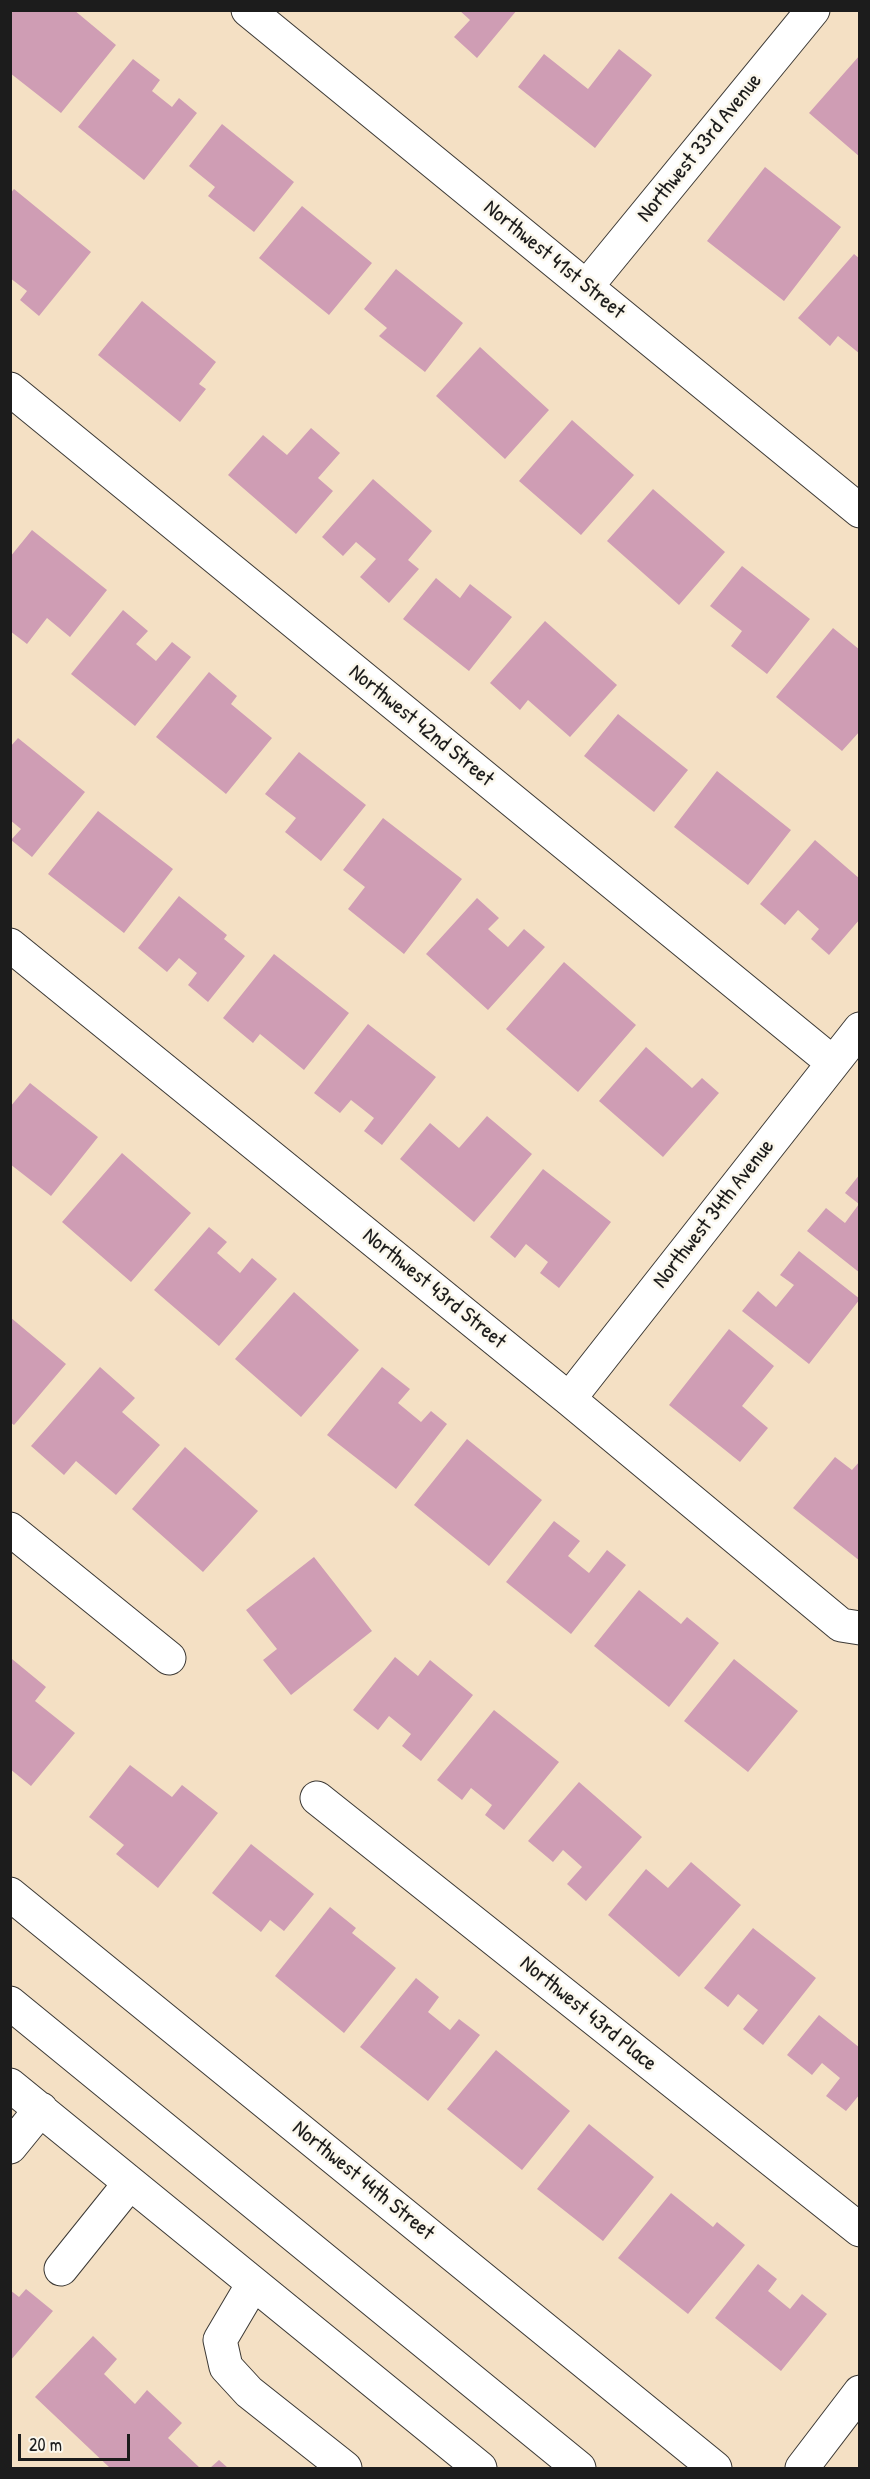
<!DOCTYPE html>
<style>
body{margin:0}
#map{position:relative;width:870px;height:2479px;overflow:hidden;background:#f4e0c4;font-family:"Patrick Hand",sans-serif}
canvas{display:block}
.frame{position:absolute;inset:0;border:12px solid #1c1c1c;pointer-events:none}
.scale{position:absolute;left:18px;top:2434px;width:112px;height:27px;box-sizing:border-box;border:3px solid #1c1c1c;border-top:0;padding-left:8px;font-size:18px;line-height:21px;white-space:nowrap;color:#1c1c1c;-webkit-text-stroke:4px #fbf7ec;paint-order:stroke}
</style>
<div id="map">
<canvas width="870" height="2479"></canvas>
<div class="frame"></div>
<div class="scale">20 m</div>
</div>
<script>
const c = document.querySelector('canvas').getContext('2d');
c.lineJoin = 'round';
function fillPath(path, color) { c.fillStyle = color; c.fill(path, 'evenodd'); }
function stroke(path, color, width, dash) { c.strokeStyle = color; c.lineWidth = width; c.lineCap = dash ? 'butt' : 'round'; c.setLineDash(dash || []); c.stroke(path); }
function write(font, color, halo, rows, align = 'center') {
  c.font = font + ' "Patrick Hand",sans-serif'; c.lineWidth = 5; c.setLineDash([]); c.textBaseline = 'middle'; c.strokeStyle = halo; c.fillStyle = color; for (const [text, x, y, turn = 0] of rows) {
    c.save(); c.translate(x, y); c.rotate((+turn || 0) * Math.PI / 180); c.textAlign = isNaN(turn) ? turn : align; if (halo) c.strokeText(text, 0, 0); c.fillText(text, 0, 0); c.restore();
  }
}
fillPath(new Path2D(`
 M 14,10 L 74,10 L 116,45 L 61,113 L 10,73 L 10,15 Z
 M 459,10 L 517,10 L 477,58 L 454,37 L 470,20 Z
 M 619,49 L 652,75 L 595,148 L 518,87 L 544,54 L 588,89 Z
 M 860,55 L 860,157 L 809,113 Z
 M 133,59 L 160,80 L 152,91 L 172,107 L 179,98 L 197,113 L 144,180 L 78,127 Z
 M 222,124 L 294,182 L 254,232 L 208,196 L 215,187 L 189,166 Z
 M 765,167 L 841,227 L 784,301 L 707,241 Z
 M 14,189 L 91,252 L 39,316 L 20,300 L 27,291 L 10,278 L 10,194 Z
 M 302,206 L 372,263 L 329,315 L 259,258 Z
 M 854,254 L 860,259 L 860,354 L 838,336 L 830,346 L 798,318 Z
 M 396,269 L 463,323 L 425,372 L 379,336 L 387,328 L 364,309 Z
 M 142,301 L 216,362 L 199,384 L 206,389 L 180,422 L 98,355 Z
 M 480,347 L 549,410 L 505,459 L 436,396 Z
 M 572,420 L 634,475 L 581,535 L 519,481 Z
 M 311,428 L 340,453 L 318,478 L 333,491 L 296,534 L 228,475 L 263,435 L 287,455 Z
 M 373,479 L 432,531 L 408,560 L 419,569 L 389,603 L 360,577 L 376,559 L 356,542 L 343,556 L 322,537 Z
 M 653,489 L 725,552 L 679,605 L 607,541 Z
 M 32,530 L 107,590 L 70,637 L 47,618 L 27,644 L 10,631 L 10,557 Z
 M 742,566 L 810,619 L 767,674 L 731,646 L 742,631 L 710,606 Z
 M 436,578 L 460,598 L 470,584 L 512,617 L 469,671 L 403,619 Z
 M 123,610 L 148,631 L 136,644 L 156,661 L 172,642 L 191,657 L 135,726 L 71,674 Z
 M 545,621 L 617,685 L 570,737 L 528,700 L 520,710 L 490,683 Z
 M 833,628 L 860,650 L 860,731 L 842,751 L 776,697 Z
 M 209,672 L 237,696 L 231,704 L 272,738 L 226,794 L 156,737 Z
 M 618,714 L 688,770 L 654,812 L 584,756 Z
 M 18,738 L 85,792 L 32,857 L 11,840 L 21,829 L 10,820 L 10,747 Z
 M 299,752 L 366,805 L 321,861 L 285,832 L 296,818 L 265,794 Z
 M 717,771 L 791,830 L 748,885 L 674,827 Z
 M 98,811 L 173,869 L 124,933 L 48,874 Z
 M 383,818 L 462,879 L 404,954 L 348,909 L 365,887 L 343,870 Z
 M 815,840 L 860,879 L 860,919 L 829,955 L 811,939 L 819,929 L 798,910 L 785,925 L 760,904 Z
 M 179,896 L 227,935 L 224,939 L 245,956 L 208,1002 L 188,985 L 197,973 L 179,958 L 167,972 L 138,948 Z
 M 477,898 L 499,918 L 488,929 L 508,947 L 524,929 L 545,947 L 488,1010 L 426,954 Z
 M 274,954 L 349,1013 L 304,1070 L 260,1034 L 253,1043 L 223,1018 Z
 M 564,962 L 636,1025 L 578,1092 L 506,1029 Z
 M 368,1024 L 436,1077 L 382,1145 L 364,1131 L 374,1118 L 351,1100 L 340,1113 L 314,1093 Z
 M 646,1047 L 692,1088 L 702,1078 L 719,1093 L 663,1157 L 599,1101 Z
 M 30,1083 L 98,1137 L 51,1196 L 10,1164 L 10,1107 Z
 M 487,1116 L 532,1154 L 474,1222 L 400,1159 L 430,1123 L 459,1148 Z
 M 122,1153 L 191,1213 L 131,1282 L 62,1222 Z
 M 543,1169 L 611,1222 L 559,1288 L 540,1273 L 548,1262 L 526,1244 L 515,1258 L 490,1237 Z
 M 860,1174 L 860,1273 L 807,1231 L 826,1208 L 845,1223 L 859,1204 L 845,1193 Z
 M 209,1227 L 227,1242 L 217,1253 L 240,1273 L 252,1258 L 277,1279 L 219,1346 L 154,1290 Z
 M 799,1251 L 860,1299 L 809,1364 L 742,1311 L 758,1291 L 776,1307 L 794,1285 L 780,1275 Z
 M 294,1292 L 359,1350 L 301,1417 L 235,1359 Z
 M 10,1317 L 66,1364 L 14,1425 L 10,1422 Z
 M 729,1329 L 774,1366 L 742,1406 L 768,1428 L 740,1462 L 669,1405 Z
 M 100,1367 L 135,1398 L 122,1412 L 160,1445 L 116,1495 L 76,1461 L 64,1475 L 31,1446 Z
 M 382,1367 L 410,1389 L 398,1403 L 421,1422 L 431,1411 L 447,1424 L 396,1489 L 327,1435 Z
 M 467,1439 L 542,1500 L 489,1566 L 414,1505 Z
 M 185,1447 L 258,1511 L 203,1572 L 132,1509 Z
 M 835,1457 L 852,1470 L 860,1461 L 860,1561 L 793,1508 Z
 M 554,1521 L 580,1541 L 568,1556 L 589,1573 L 607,1550 L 626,1565 L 571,1634 L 506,1582 Z
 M 314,1557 L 372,1631 L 291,1695 L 263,1660 L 277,1649 L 246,1610 Z
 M 639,1590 L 681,1624 L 687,1617 L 719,1643 L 669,1707 L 594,1646 Z
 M 395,1657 L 418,1676 L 430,1660 L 473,1695 L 421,1761 L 402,1746 L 411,1734 L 389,1716 L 378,1730 L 353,1710 Z
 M 12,1659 L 46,1687 L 35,1701 L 75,1733 L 31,1786 L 10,1769 L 10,1662 Z
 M 734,1659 L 798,1711 L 748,1772 L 684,1721 Z
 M 494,1710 L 559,1762 L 504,1830 L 485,1815 L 492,1805 L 471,1788 L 462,1800 L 437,1780 Z
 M 130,1765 L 172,1797 L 182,1785 L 218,1813 L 158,1888 L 116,1854 L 124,1845 L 89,1817 Z
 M 579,1782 L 642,1837 L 586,1901 L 567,1884 L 582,1867 L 563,1850 L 553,1862 L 528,1841 Z
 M 251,1844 L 314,1894 L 284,1931 L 270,1920 L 261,1932 L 212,1893 Z
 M 691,1862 L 741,1905 L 679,1977 L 608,1915 L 646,1869 L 668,1888 Z
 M 330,1907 L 356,1928 L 352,1933 L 396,1968 L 344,2033 L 275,1976 Z
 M 753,1928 L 816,1978 L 763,2045 L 743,2029 L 758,2010 L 738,1994 L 728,2007 L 704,1988 Z
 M 416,1978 L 439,1997 L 428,2012 L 450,2030 L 459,2019 L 480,2035 L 428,2101 L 360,2047 Z
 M 819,2015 L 860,2048 L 860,2094 L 846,2111 L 826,2096 L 840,2078 L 822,2063 L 812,2075 L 787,2055 Z
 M 496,2050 L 570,2111 L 522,2170 L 447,2109 Z
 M 589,2124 L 654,2177 L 603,2241 L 537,2189 Z
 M 671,2193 L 713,2227 L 717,2222 L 745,2245 L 688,2314 L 618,2258 Z
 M 758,2264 L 777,2279 L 768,2291 L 790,2309 L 802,2294 L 827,2314 L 781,2371 L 715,2318 Z
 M 26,2289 L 53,2311 L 10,2361 L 10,2290 L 19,2297 Z
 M 93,2336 L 117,2359 L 104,2374 L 135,2404 L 147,2390 L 182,2423 L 168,2438 L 200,2468 L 110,2468 L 35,2397 Z
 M 219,2460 L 228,2468 L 210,2468 Z`), '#cf9db4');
const minor = new Path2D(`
 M 248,10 L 860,511
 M 587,286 L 813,10
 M 10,389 L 832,1062
 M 10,945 L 569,1399 L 841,1625 L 860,1628
 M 569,1399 L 860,1029
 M 10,1529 L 169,1658
 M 317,1798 L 860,2230
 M 10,1894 L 715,2468
 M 10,2003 L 579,2468
 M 10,2085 L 480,2468
 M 10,2147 L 41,2109
 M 61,2269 L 130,2183
 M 253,2284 L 220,2340 L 226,2367 L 249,2392 L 345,2468
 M 802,2468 L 860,2392`);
stroke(minor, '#3c3935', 35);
stroke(minor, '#fff', 33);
write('22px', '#1c1c1c', '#fbf7ec', [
 ["Northwest 33rd Avenue",700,148,-51],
 ["Northwest 41st Street",554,260,39],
 ["Northwest 42nd Street",421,726,39],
 ["Northwest 34th Avenue",714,1214,-52],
 ["Northwest 43rd Street",434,1289,39],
 ["Northwest 43rd Place",588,2014,39],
 ["Northwest 44th Street",363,2181,39]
]);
</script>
